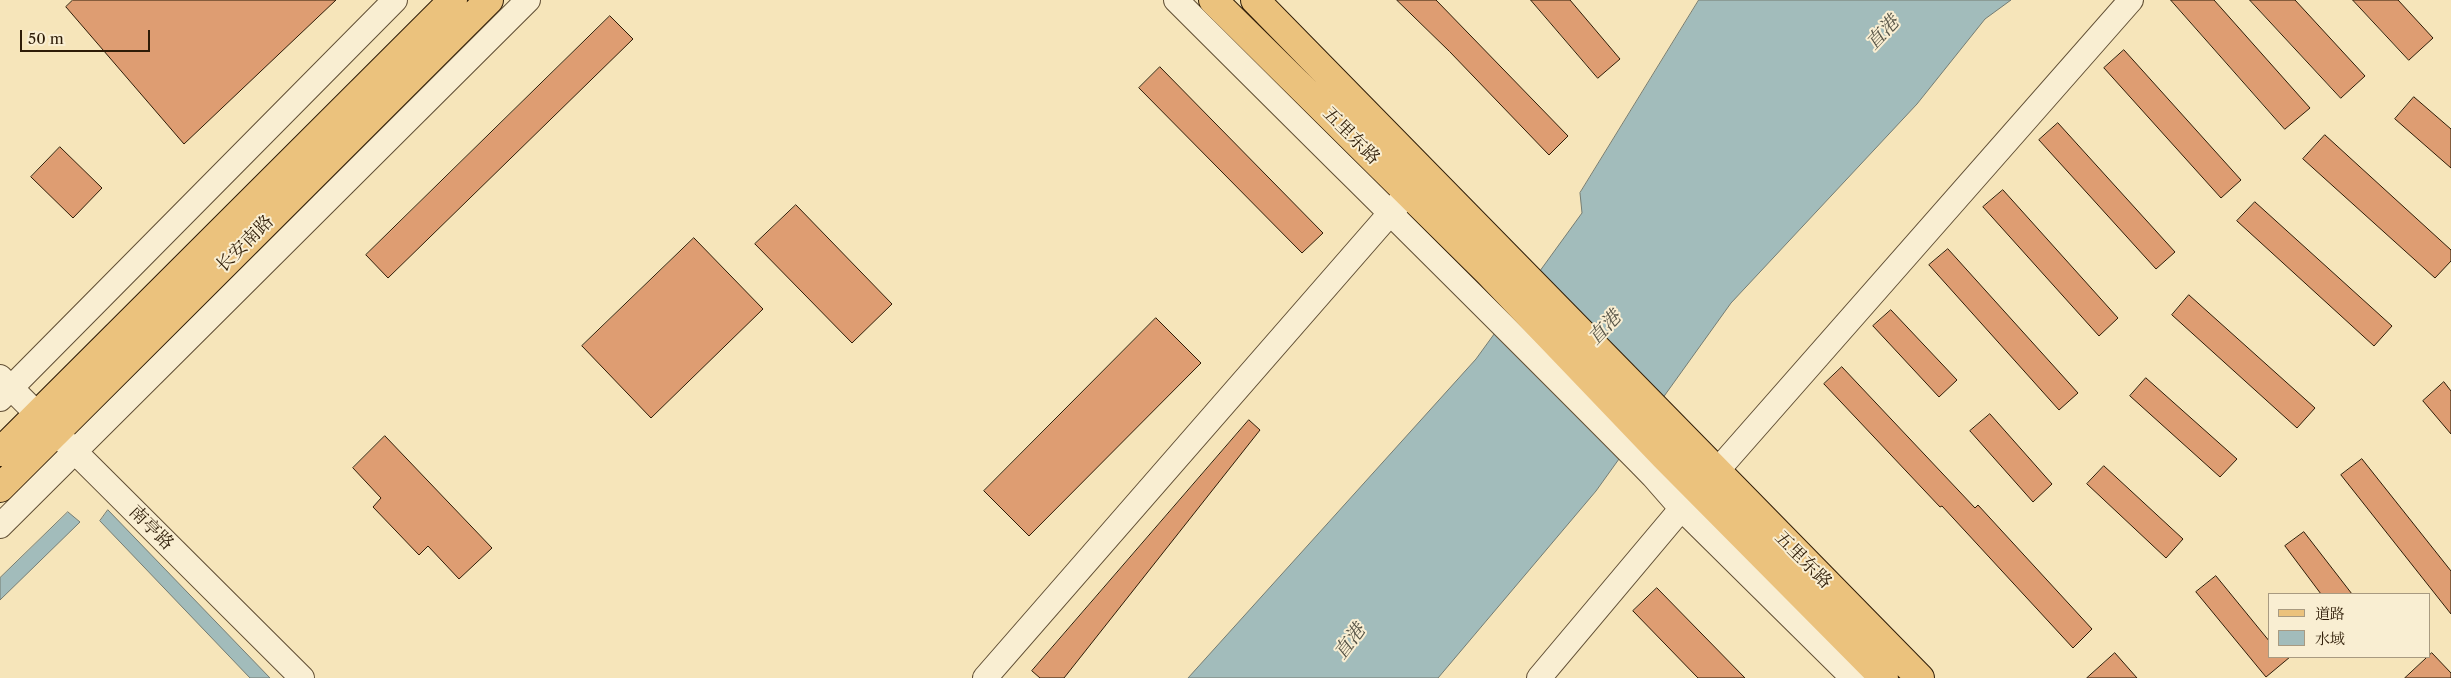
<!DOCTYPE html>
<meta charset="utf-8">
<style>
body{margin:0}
#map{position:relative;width:2451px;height:678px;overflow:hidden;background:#f6e5ba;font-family:"Libre Caslon Text","Noto Serif SC",serif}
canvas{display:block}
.legend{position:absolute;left:2268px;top:593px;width:162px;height:65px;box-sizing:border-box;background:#f9eed2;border:1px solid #a89a81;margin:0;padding:6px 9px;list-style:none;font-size:15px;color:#2e1c07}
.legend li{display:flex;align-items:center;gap:10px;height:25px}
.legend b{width:25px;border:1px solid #a89a81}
.scale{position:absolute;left:20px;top:30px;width:130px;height:22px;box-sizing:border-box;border:2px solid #2e1c07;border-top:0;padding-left:6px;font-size:15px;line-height:18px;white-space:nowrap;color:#2e1c07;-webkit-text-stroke:4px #f9eed2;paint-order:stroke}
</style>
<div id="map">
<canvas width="2451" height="678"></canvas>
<ul class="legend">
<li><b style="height:6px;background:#ebc27d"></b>道路</li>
<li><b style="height:14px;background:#a2bcbb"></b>水域</li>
</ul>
<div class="scale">50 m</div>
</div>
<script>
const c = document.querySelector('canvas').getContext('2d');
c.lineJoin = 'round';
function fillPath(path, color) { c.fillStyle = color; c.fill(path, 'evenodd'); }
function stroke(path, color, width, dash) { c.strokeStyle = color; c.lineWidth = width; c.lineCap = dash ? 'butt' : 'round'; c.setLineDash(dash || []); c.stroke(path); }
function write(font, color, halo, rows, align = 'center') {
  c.font = font + ' "Libre Caslon Text","Noto Serif SC",serif'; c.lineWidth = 4; c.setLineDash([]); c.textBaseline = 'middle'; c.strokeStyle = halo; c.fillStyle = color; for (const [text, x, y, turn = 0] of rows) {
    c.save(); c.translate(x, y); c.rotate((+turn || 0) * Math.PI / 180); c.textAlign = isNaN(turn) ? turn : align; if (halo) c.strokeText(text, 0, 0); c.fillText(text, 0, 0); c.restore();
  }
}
const water = new Path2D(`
 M 1699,0 L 2011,0 L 1985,19 L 1917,104 L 1731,303 L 1596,491 L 1438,678 L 1188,678 L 1476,359 L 1582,213 L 1580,193 Z
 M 108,510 L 270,678 L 250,678 L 100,521 Z
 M 68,512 L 80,522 L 0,600 L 0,578 Z`);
fillPath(water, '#a2bcbb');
stroke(water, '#747c73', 1);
const building = new Path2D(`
 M 73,0 L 336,0 L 184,144 L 66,7 Z
 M 1397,0 L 1436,0 L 1568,136 L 1549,155 L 1450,52 Z
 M 1531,0 L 1570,0 L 1620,59 L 1598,78 Z
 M 2171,0 L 2214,0 L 2310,108 L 2285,129 Z
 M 2250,0 L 2295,0 L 2365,76 L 2341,98 Z
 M 2353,0 L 2398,0 L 2433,38 L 2409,60 Z
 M 610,16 L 633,39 L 388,278 L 366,255 Z
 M 2124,50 L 2241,180 L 2221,198 L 2104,68 Z
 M 1160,67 L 1323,233 L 1302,253 L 1139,88 Z
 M 2414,97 L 2451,129 L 2451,168 L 2395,119 Z
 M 2058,123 L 2175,252 L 2156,269 L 2039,140 Z
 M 2325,135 L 2451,250 L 2451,261 L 2435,278 L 2303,159 Z
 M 60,147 L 102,188 L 73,218 L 31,177 Z
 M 2003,190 L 2118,318 L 2099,336 L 1983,207 Z
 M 2255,202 L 2392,326 L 2374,346 L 2237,221 Z
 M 796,205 L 892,304 L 852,343 L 755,244 Z
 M 694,238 L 763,309 L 651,418 L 582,346 Z
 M 1948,249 L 2078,393 L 2059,410 L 1929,265 Z
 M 2189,295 L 2315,408 L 2297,428 L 2172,315 Z
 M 1891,310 L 1957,380 L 1939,397 L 1873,326 Z
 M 1156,318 L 1201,363 L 1029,536 L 984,491 Z
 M 1842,367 L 1975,508 L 1978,505 L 2092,629 L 2073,648 L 1942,506 L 1940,507 L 1824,384 Z
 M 2146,378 L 2237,459 L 2220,477 L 2130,396 Z
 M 2444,382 L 2451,391 L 2451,434 L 2423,401 Z
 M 1990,414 L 2052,484 L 2033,502 L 1970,431 Z
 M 1249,420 L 1260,430 L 1064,678 L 1040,678 L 1032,671 Z
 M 385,436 L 492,548 L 459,579 L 428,546 L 419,555 L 373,507 L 381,498 L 353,468 Z
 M 2362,459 L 2451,571 L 2451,614 L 2341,475 Z
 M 2104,466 L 2183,539 L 2166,558 L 2087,484 Z
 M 2304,532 L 2352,594 L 2321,594 L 2285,546 Z
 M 2216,576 L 2270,642 L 2270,657 L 2290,657 L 2266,677 L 2196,592 Z
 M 1657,588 L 1745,678 L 1698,678 L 1633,611 Z
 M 2115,653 L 2137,678 L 2087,678 Z
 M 2432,653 L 2451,673 L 2451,678 L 2405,678 Z`);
fillPath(building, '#de9d72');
stroke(building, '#2e1c07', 1);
const minor = new Path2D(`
 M 1176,0 C 1335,159 1495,316 1653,476 L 1681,508 L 1853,678
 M 0,377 L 302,678
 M 0,399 L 395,0
 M 1716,472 L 2131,0
 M 0,526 L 528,0
 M 985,678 L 1400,202
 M 1539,678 L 1692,496`);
const major = new Path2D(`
 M 1213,0 L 1489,273 L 1665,457 L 1884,678
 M 1255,0 L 1920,678
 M 0,452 L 453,0
 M 0,488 L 489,0`);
stroke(minor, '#604e34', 26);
stroke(major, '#2e1c07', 30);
stroke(minor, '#f9eed2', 24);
stroke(major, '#ebc27d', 28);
write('18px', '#2e1c07', '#f9eed2', [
 ["五里东路",1351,136,45],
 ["长安南路",245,244,-45],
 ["南亭路",151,528,45],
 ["五里东路",1803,560,45]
]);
write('italic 19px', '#575446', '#f9eed2', [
 ["直港",1883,33,-47],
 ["直港",1605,328,-47],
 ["直港",1350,642,-53]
]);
</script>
